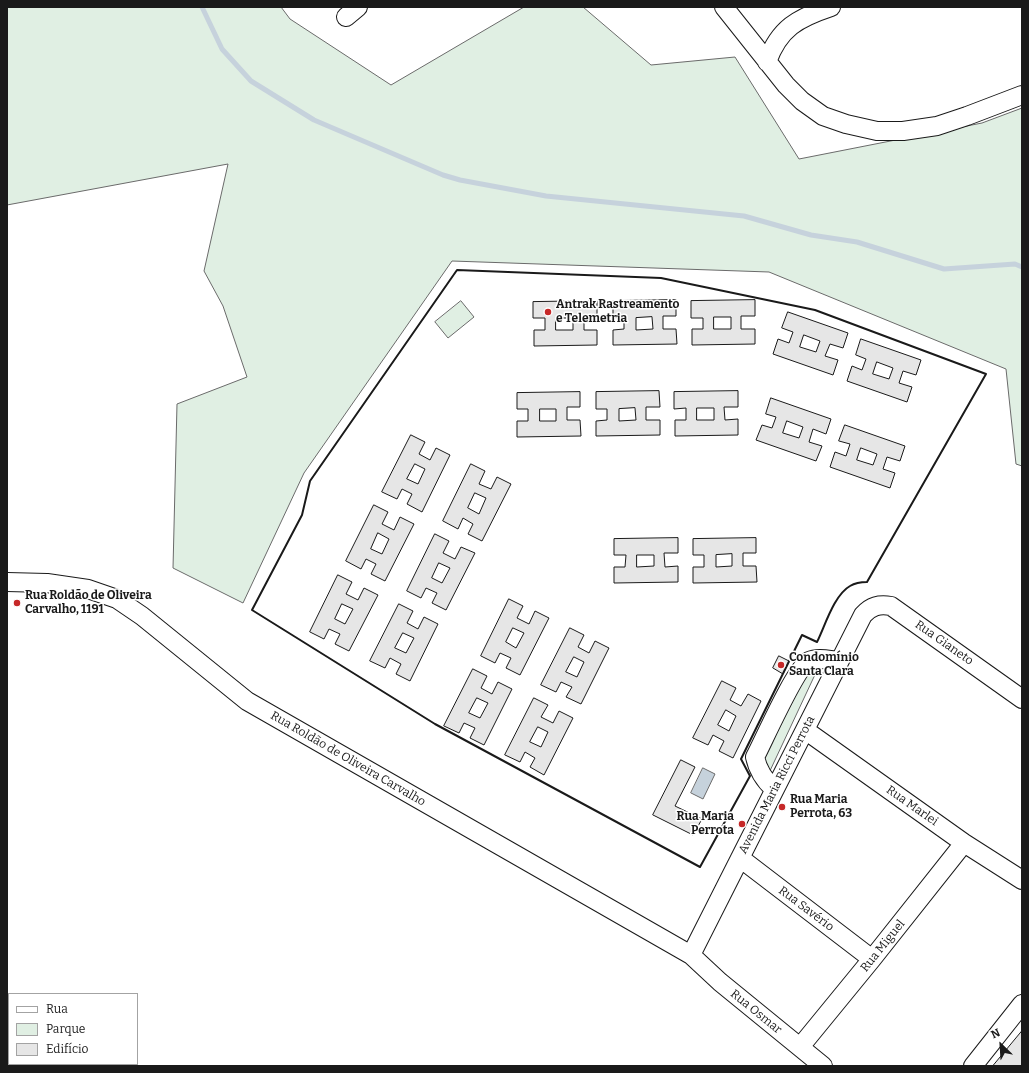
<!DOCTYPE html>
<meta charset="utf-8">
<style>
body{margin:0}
#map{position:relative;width:1029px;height:1073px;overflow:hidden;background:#fff;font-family:Bitter,serif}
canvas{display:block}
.frame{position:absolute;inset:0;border:8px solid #1a1a1a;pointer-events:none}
.legend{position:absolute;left:8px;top:993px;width:130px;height:72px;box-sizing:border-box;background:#fff;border:1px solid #a3a3a3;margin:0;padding:5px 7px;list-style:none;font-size:12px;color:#1a1a1a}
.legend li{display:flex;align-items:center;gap:8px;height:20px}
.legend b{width:20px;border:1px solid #a3a3a3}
.north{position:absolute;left:981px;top:1025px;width:40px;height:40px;-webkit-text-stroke:3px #fff;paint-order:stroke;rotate:335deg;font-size:11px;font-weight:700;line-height:16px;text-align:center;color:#1a1a1a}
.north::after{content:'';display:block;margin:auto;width:14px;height:18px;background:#1a1a1a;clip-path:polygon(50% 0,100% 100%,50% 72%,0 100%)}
</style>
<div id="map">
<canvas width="1029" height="1073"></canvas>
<div class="frame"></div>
<ul class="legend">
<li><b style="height:5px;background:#fff"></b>Rua</li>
<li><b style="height:11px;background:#e0efe3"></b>Parque</li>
<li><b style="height:11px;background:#e6e6e6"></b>Edifício</li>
</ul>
<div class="north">N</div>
</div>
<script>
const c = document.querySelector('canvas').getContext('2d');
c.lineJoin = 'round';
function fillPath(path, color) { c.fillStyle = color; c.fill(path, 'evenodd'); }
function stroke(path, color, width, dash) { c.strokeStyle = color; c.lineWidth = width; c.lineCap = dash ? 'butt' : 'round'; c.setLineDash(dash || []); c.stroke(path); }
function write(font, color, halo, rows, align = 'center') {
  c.font = font + ' Bitter,serif'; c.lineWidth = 3; c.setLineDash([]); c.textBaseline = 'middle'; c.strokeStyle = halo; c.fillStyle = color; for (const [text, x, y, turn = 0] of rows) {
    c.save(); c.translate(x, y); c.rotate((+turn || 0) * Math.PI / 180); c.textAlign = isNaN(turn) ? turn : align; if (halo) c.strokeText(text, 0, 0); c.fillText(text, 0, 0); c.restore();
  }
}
const green = new Path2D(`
 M 7,7 L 281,7 L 290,19 L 391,85 L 524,7 L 583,7 L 651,65 L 735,57 L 799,159 L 982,123 L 1022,108 L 1022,466 L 1016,464 L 1006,369 L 769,272 L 452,261 L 304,473 L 243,603 L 173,568 L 177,404 L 247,377 L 223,306 L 204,271 L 228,164 L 7,205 Z
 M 461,301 L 474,317 L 448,338 L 435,322 Z
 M 820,664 L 768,775 L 763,757 L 803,671 Z`);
fillPath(green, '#e0efe3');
stroke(green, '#6a6a6a', 1);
const water = new Path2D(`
 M 703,768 L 715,774 L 703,799 L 691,793 Z`);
fillPath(water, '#c6d2dc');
stroke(water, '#6a6a6a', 1);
stroke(new Path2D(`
 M 202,7 L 222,49 L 251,81 L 314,120 L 443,175 L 460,180 L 546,196 L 744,216 L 811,235 L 857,242 L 944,269 L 1015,264 L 1022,267`), '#c6d2dc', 5);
const building = new Path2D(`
 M 676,300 L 676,316 L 663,316 L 663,329 L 676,329 L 677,344 L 613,345 L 613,330 L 624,329 L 624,318 L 613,318 L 613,301 ZM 652,317 L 653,329 L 636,330 L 636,318 Z
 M 755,300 L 755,316 L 741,316 L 741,329 L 755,329 L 755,344 L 692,345 L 692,329 L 703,329 L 703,318 L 691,318 L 691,301 ZM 714,317 L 731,317 L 731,329 L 714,329 Z
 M 597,301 L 597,316 L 584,317 L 584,330 L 597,330 L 597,345 L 534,346 L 534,330 L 545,330 L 545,318 L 533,318 L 533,302 ZM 556,318 L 573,318 L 573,330 L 556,330 Z
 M 788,312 L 848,333 L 843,348 L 830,344 L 825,356 L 838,360 L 833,375 L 773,354 L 778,339 L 789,343 L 793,332 L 782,328 ZM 804,335 L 820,341 L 816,352 L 800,347 Z
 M 861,339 L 921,360 L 916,375 L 903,371 L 899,383 L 912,387 L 907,402 L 847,381 L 852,366 L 862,370 L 866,359 L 856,355 ZM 877,362 L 893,368 L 889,379 L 873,374 Z
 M 659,391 L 660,407 L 646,407 L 646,420 L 660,420 L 660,435 L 596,436 L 596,421 L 607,420 L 607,409 L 596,409 L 596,392 ZM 635,408 L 636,420 L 619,421 L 619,409 Z
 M 738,391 L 738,407 L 724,407 L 725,420 L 738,419 L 738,435 L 675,436 L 675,420 L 686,420 L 686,408 L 674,409 L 674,392 ZM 697,408 L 714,408 L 714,420 L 697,420 Z
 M 580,392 L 580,407 L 567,407 L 567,420 L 580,420 L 581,436 L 517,437 L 517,421 L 528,421 L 528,409 L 517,409 L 517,393 ZM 540,409 L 556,409 L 556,421 L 540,421 Z
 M 771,398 L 831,419 L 826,434 L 813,429 L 809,442 L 822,446 L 816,461 L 756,440 L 762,425 L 772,428 L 776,417 L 766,414 ZM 787,421 L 803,427 L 799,438 L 783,433 Z
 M 845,425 L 905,446 L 900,461 L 887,457 L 883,469 L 895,473 L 890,488 L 830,467 L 835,452 L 846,456 L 850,444 L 839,441 ZM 861,448 L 877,454 L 873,465 L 857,460 Z
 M 411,435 L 425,442 L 419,454 L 430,460 L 436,448 L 450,455 L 422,512 L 407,504 L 412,494 L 402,489 L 397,499 L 382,492 ZM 415,464 L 425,469 L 418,484 L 407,479 Z
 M 471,464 L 485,471 L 479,484 L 491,489 L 497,477 L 511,484 L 482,541 L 468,534 L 473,524 L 463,518 L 458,529 L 443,521 ZM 475,493 L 486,498 L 479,514 L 468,508 Z
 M 374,505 L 388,512 L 382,524 L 394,530 L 400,517 L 414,524 L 385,581 L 371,574 L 376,564 L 366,559 L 361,569 L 346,561 ZM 378,533 L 389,539 L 382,554 L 371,549 Z
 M 435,534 L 449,541 L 443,553 L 455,559 L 461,547 L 475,553 L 446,610 L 432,603 L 437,593 L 426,588 L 421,598 L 407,591 ZM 439,563 L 450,568 L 442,583 L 432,578 Z
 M 678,538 L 678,553 L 664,553 L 665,567 L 678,566 L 678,582 L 614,583 L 614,567 L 625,567 L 626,555 L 614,555 L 614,539 ZM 637,555 L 654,555 L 654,566 L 637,567 Z
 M 756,538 L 756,553 L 743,553 L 743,566 L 756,566 L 757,582 L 693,583 L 693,567 L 704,567 L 704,555 L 693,555 L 693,539 ZM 732,554 L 732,566 L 716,567 L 716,555 Z
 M 338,575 L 352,582 L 346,594 L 358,600 L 364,588 L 378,595 L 349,651 L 335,644 L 340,634 L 329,629 L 324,639 L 310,632 ZM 342,604 L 353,609 L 345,624 L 335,619 Z
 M 509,599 L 523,606 L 517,618 L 529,624 L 535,611 L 549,618 L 520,675 L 506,668 L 511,658 L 500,653 L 495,663 L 481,656 ZM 513,628 L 524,633 L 516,648 L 506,642 Z
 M 399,604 L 413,611 L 407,623 L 418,629 L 424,617 L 438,624 L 410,681 L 396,674 L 401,664 L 390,658 L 385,668 L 370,661 ZM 403,633 L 414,638 L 406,653 L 395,648 Z
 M 570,628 L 584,635 L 578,647 L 589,653 L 595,641 L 609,648 L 581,704 L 566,697 L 572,687 L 561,682 L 556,692 L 541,685 ZM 574,657 L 584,662 L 577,677 L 566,672 Z
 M 779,656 L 789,661 L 783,674 L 773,668 Z
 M 473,669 L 487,676 L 481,688 L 492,694 L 498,682 L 512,689 L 484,745 L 470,738 L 475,728 L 464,723 L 459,733 L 444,726 ZM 477,698 L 488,703 L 480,718 L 469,713 Z
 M 722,681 L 736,688 L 730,700 L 741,706 L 748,694 L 761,701 L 733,758 L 719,751 L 724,741 L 713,735 L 708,745 L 693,738 ZM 726,710 L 736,716 L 729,731 L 718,725 Z
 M 534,698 L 548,705 L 541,717 L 553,723 L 559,711 L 573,718 L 544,775 L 530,767 L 535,758 L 525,752 L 520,762 L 505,755 ZM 538,727 L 548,732 L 541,747 L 530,742 Z
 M 681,760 L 695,767 L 675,806 L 702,819 L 693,835 L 653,815 Z
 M 1022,1031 L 1022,1066 L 993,1066 Z`);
fillPath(building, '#e6e6e6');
stroke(building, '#1a1a1a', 1);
const minor = new Path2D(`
 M 724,7 L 786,85 L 802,101 L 823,116 L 846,124 L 877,131 L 903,131 L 937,126 L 967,116 L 1022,95
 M 346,17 L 358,7
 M 767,62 C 779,28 798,18 831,7
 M 7,582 L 47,583 L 88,589 L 117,599 L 142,616 L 247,701 L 691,955 L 720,982 L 823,1066
 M 805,730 L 964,843 L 1022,880
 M 774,789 C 764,780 758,771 755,757 C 764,740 796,667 809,661 C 818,657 829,660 839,661
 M 740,858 L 872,959
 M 691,955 L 863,615 C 871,606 879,604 891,606 L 1022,699
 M 800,1047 L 872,959 L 964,843
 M 973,1066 L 1022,1004`);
stroke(minor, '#1a1a1a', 20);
stroke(minor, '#fff', 18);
stroke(new Path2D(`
 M 457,270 L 661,278 L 815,310 L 986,374 L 867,582 C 861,582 855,583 850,586 C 834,595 825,626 817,642 L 802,635 L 741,759 L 750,776 L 700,867 L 435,724 L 252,610 L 302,515 L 310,481 Z`), '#1a1a1a', 2);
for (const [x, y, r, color] of [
 [548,312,4,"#c62828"],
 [17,603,4,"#c62828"],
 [781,665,4,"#c62828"],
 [782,807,4,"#c62828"],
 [742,824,4,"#c62828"]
]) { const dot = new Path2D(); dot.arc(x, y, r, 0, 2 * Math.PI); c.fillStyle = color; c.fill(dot); stroke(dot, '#fff', 1.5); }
write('bold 12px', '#1a1a1a', '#fff', [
 ["Antrak Rastreamento",556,305],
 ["e Telemetria",556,319],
 ["Rua Roldão de Oliveira",25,596],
 ["Carvalho, 1191",25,610],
 ["Condomínio",789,658],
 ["Santa Clara",789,672],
 ["Rua Maria",790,800],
 ["Perrota, 63",790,814],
 ["Rua Maria",734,817,"right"],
 ["Perrota",734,831,"right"]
], 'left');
write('12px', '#1a1a1a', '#fff', [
 ["Rua Gianeto",944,643,35],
 ["Rua Roldão de Oliveira Carvalho",348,759,30],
 ["Avenida Maria Ricci Perrota",777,785,-63],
 ["Rua Marlei",912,806,35],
 ["Rua Savério",806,909,37],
 ["Rua Miguel",883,946,-51],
 ["Rua Osmar",756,1012,39]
]);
</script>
